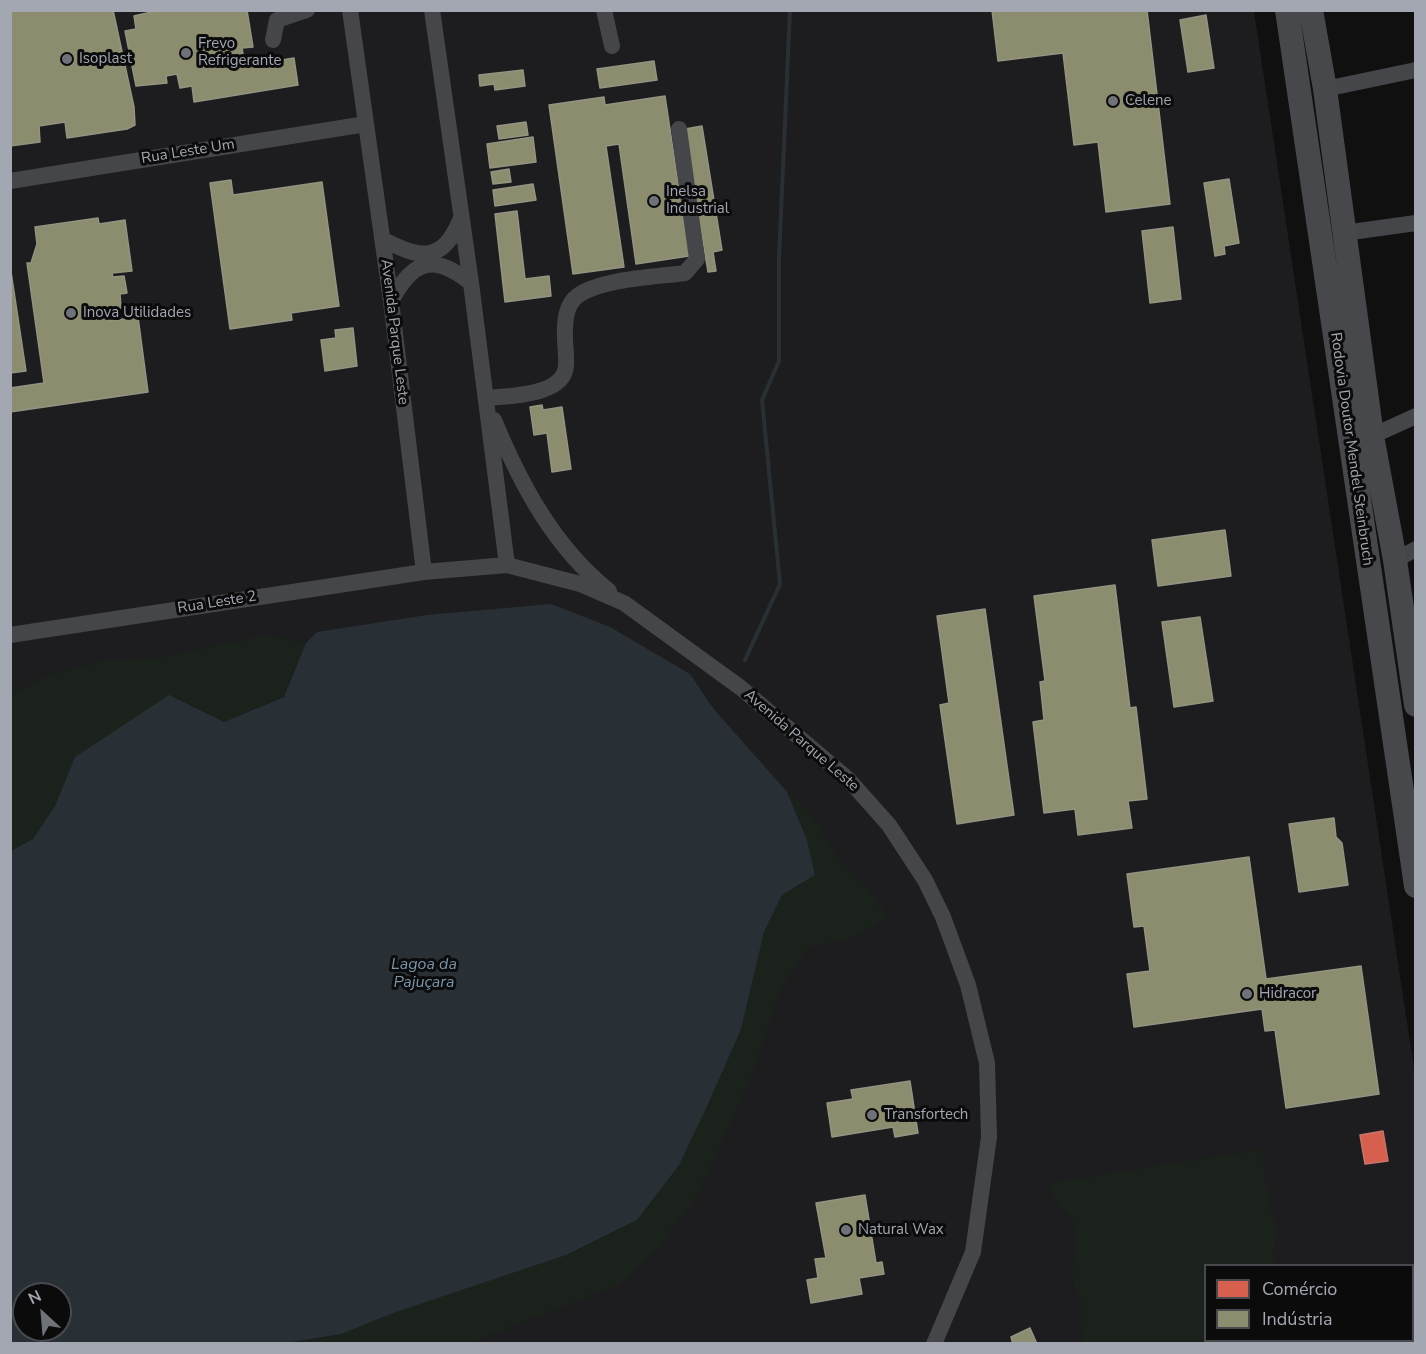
<!DOCTYPE html>
<meta charset="utf-8">
<style>
body{margin:0}
#map{position:relative;width:1426px;height:1354px;overflow:hidden;background:#101011;font-family:"Nunito Sans",sans-serif}
canvas{display:block}
.frame{position:absolute;inset:0;border:12px solid #a2a7b1;pointer-events:none}
.legend{position:absolute;left:1204px;top:1264px;width:210px;height:78px;box-sizing:border-box;background:#0b0b0c;border:2px solid #47494e;margin:0;padding:8px 10px;list-style:none;font-size:18px;color:#a2a7b1}
.legend li{display:flex;align-items:center;gap:12px;height:30px}
.legend b{width:30px;border:2px solid #47494e}
.north{position:absolute;left:12px;top:1282px;width:60px;height:60px;box-sizing:border-box;background:#0b0b0c;border:2px solid #47494e;border-radius:50%;rotate:334deg;font-size:16px;font-weight:700;line-height:24px;text-align:center;color:#a2a7b1}
.north::after{content:'';display:block;margin:auto;width:21px;height:27px;background:#6f7279;clip-path:polygon(50% 0,100% 100%,50% 72%,0 100%)}
</style>
<div id="map">
<canvas width="1426" height="1354"></canvas>
<div class="frame"></div>
<ul class="legend">
<li><b style="height:16px;background:#d6604d"></b>Comércio</li>
<li><b style="height:16px;background:#8c8c6e"></b>Indústria</li>
</ul>
<div class="north">N</div>
</div>
<script>
const c = document.querySelector('canvas').getContext('2d');
c.lineJoin = 'round';
function fillPath(path, color) { c.fillStyle = color; c.fill(path, 'evenodd'); }
function stroke(path, color, width, dash) { c.strokeStyle = color; c.lineWidth = width; c.lineCap = dash ? 'butt' : 'round'; c.setLineDash(dash || []); c.stroke(path); }
function write(font, color, halo, rows, align = 'center') {
  c.font = font + ' "Nunito Sans",sans-serif'; c.lineWidth = 6; c.setLineDash([]); c.textBaseline = 'middle'; c.strokeStyle = halo; c.fillStyle = color; for (const [text, x, y, turn = 0] of rows) {
    c.save(); c.translate(x, y); c.rotate((+turn || 0) * Math.PI / 180); c.textAlign = isNaN(turn) ? turn : align; if (halo) c.strokeText(text, 0, 0); c.fillText(text, 0, 0); c.restore();
  }
}
fillPath(new Path2D(`
 M 10,11 L 1254,11 L 1415,1075 L 1415,1343 L 11,1343 ZM 1206,1266 L 1412,1266 L 1412,1340 L 1206,1340 ZM 24,1294 L 60,1294 L 60,1330 L 24,1330 Z`), '#1d1d1f');
fillPath(new Path2D(`
 M 265,635 L 306,643 L 284,696 L 224,722 L 169,696 L 75,757 L 55,806 L 33,839 L 11,851 L 11,695 L 48,675 L 102,661 L 163,657 Z
 M 787,792 L 809,811 L 840,861 L 865,883 L 886,914 C 863,939 840,942 808,947 L 781,989 L 751,1078 L 698,1195 L 658,1248 L 618,1285 L 471,1343 L 279,1344 L 341,1334 L 396,1312 L 566,1255 L 637,1220 L 741,1029 L 764,932 L 782,894 L 815,875 L 807,840 Z
 M 1263,1149 L 1265,1180 L 1277,1233 L 1273,1257 L 1277,1265 L 1206,1266 L 1206,1340 L 1291,1341 L 1291,1343 L 1083,1343 L 1080,1328 L 1081,1299 L 1074,1287 L 1072,1272 L 1077,1242 L 1071,1217 L 1055,1202 L 1051,1183 Z`), '#1b211b');
fillPath(new Path2D(`
 M 551,604 L 610,627 L 690,674 L 712,707 L 787,792 L 807,840 L 815,875 L 782,895 L 764,932 L 741,1029 L 708,1104 L 679,1165 L 637,1220 L 566,1255 L 396,1312 L 341,1334 L 279,1344 L 11,1343 L 11,851 L 33,839 L 55,806 L 75,757 L 169,695 L 224,722 L 284,697 L 306,643 L 317,632 L 427,615 ZM 24,1294 L 60,1294 L 60,1330 L 24,1330 Z`), '#283035');
const shops = new Path2D(`
 M 1383,1131 L 1388,1161 L 1365,1164 L 1360,1135 Z`);
fillPath(shops, '#d6604d');
stroke(shops, '#c6756b', 1.5);
const industry = new Path2D(`
 M 10,10 L 113,10 L 134,107 L 135,125 L 127,129 L 67,138 L 65,122 L 39,126 L 40,142 L 10,146 Z
 M 160,10 L 247,10 L 253,47 L 242,48 L 245,66 L 294,58 L 298,85 L 194,102 L 192,86 L 180,88 L 177,74 L 166,76 L 167,83 L 136,86 L 125,31 L 136,29 L 134,16 Z
 M 992,10 L 1147,10 L 1170,204 L 1106,212 L 1098,142 L 1074,145 L 1063,53 L 998,61 Z
 M 1206,15 L 1214,68 L 1188,72 L 1180,20 Z
 M 654,61 L 657,80 L 600,88 L 597,69 Z
 M 523,70 L 525,86 L 495,90 L 494,84 L 480,86 L 479,75 Z
 M 665,96 L 689,256 L 636,264 L 619,144 L 606,146 L 624,267 L 573,274 L 549,105 L 604,97 L 605,105 Z
 M 526,122 L 528,135 L 499,139 L 497,126 Z
 M 702,126 L 722,250 L 713,252 L 716,271 L 708,272 L 685,129 Z
 M 533,137 L 536,162 L 490,168 L 487,144 Z
 M 509,169 L 511,182 L 493,184 L 491,172 Z
 M 1229,179 L 1239,243 L 1224,246 L 1225,254 L 1215,256 L 1204,183 Z
 M 231,180 L 233,195 L 322,182 L 339,306 L 291,313 L 292,320 L 230,329 L 210,183 Z
 M 533,184 L 536,200 L 495,206 L 493,190 Z
 M 517,211 L 525,279 L 549,276 L 551,296 L 505,302 L 495,214 Z
 M 98,218 L 99,224 L 125,220 L 132,271 L 112,273 L 113,277 L 124,276 L 127,293 L 120,294 L 121,308 L 108,310 L 109,321 L 138,317 L 148,392 L 10,412 L 10,388 L 44,383 L 27,263 L 31,263 L 37,244 L 35,227 Z
 M 1173,227 L 1181,299 L 1150,303 L 1142,231 Z
 M 10,265 L 26,371 L 10,373 Z
 M 353,328 L 357,366 L 325,371 L 321,340 L 336,338 L 335,330 Z
 M 542,405 L 543,410 L 562,407 L 571,469 L 552,472 L 547,433 L 534,435 L 530,407 Z
 M 1225,530 L 1231,576 L 1158,586 L 1152,540 Z
 M 1115,585 L 1130,708 L 1136,707 L 1147,799 L 1128,801 L 1132,828 L 1078,835 L 1075,809 L 1044,813 L 1033,722 L 1044,720 L 1040,682 L 1045,681 L 1034,596 Z
 M 985,609 L 1014,815 L 957,824 L 940,705 L 949,703 L 937,616 Z
 M 1200,617 L 1213,701 L 1174,707 L 1162,622 Z
 M 1334,818 L 1336,837 L 1342,843 L 1348,885 L 1299,892 L 1289,824 Z
 M 1249,857 L 1266,979 L 1361,966 L 1379,1094 L 1286,1108 L 1275,1030 L 1265,1031 L 1262,1009 L 1134,1027 L 1127,974 L 1150,971 L 1144,926 L 1134,927 L 1127,874 Z
 M 910,1081 L 918,1133 L 895,1137 L 893,1127 L 832,1137 L 827,1103 L 853,1099 L 851,1090 Z
 M 865,1195 L 876,1263 L 882,1262 L 884,1274 L 859,1278 L 862,1294 L 811,1303 L 807,1280 L 818,1278 L 815,1259 L 826,1258 L 816,1203 Z
 M 1030,1328 L 1037,1344 L 1013,1344 L 1011,1337 Z
 M 1304,1340 L 1355,1340 L 1356,1344 L 1304,1344 Z`);
fillPath(industry, '#8c8c6e');
stroke(industry, '#939482', 1.5);
stroke(new Path2D(`
 M 745,660 L 780,584 L 762,400 L 779,361 L 779,257 L 790,10`), '#283035', 4);
stroke(new Path2D(`
 M 350,10 L 391,301 L 424,572
 M 432,10 L 471,283 L 507,565
 M 604,10 L 612,46
 M 273,40 L 277,20 L 307,10
 M 1325,89 L 1416,70
 M 10,181 L 366,124
 M 1344,233 L 1416,223
 M 382,239 C 420,259 443,264 461,218
 M 391,301 C 413,260 433,253 471,283
 M 486,398 C 508,396 564,396 566,366 C 567,354 564,341 565,329 C 565,319 567,307 574,299 C 593,279 657,277 685,273 L 697,259 L 679,129
 M 494,420 C 521,485 554,547 609,591
 M 1372,436 L 1416,416
 M 1395,560 L 1416,549
 M 10,635 L 424,572 L 507,565 L 580,584 L 624,603 L 741,688 L 848,779 L 889,825 L 925,880 L 943,917 L 968,985 L 987,1063 L 989,1137 L 973,1252 L 934,1344`), '#454649', 16);
stroke(new Path2D(`
 M 1287,10 L 1416,886
 M 1311,10 L 1325,89 L 1372,436 L 1395,560 L 1416,705`), '#47484b', 24);
for (const [x, y, r, color] of [
 [186,53,6,"#6f7279"],
 [67,59,6,"#6f7279"],
 [1113,101,6,"#6f7279"],
 [654,201,6,"#6f7279"],
 [71,313,6,"#6f7279"],
 [1247,994,6,"#6f7279"],
 [872,1115,6,"#6f7279"],
 [846,1230,6,"#6f7279"]
]) { const dot = new Path2D(); dot.arc(x, y, r, 0, 2 * Math.PI); c.fillStyle = color; c.fill(dot); stroke(dot, '#0b0b0c', 2); }
write('15px', '#a2a7b1', '#0b0b0c', [
 ["Frevo",198,44],
 ["Refrigerante",198,61],
 ["Isoplast",79,59],
 ["Celene",1125,101],
 ["Inelsa",666,192],
 ["Industrial",666,209],
 ["Inova Utilidades",83,313],
 ["Hidracor",1259,994],
 ["Transfortech",884,1115],
 ["Natural Wax",858,1230]
], 'left');
write('15px', '#a2a7b1', '#0b0b0c', [
 ["Rua Leste Um",188,152,-9],
 ["Avenida Parque Leste",394,332,83],
 ["Rodovia Doutor Mendel Steinbruch",1351,449,82],
 ["Rua Leste 2",217,603,-9],
 ["Avenida Parque Leste",801,741,41]
]);
write('italic 16px', '#7a96ab', '#0b0b0c', [
 ["Lagoa da",424,965],
 ["Pajuçara",424,983]
]);
</script>
